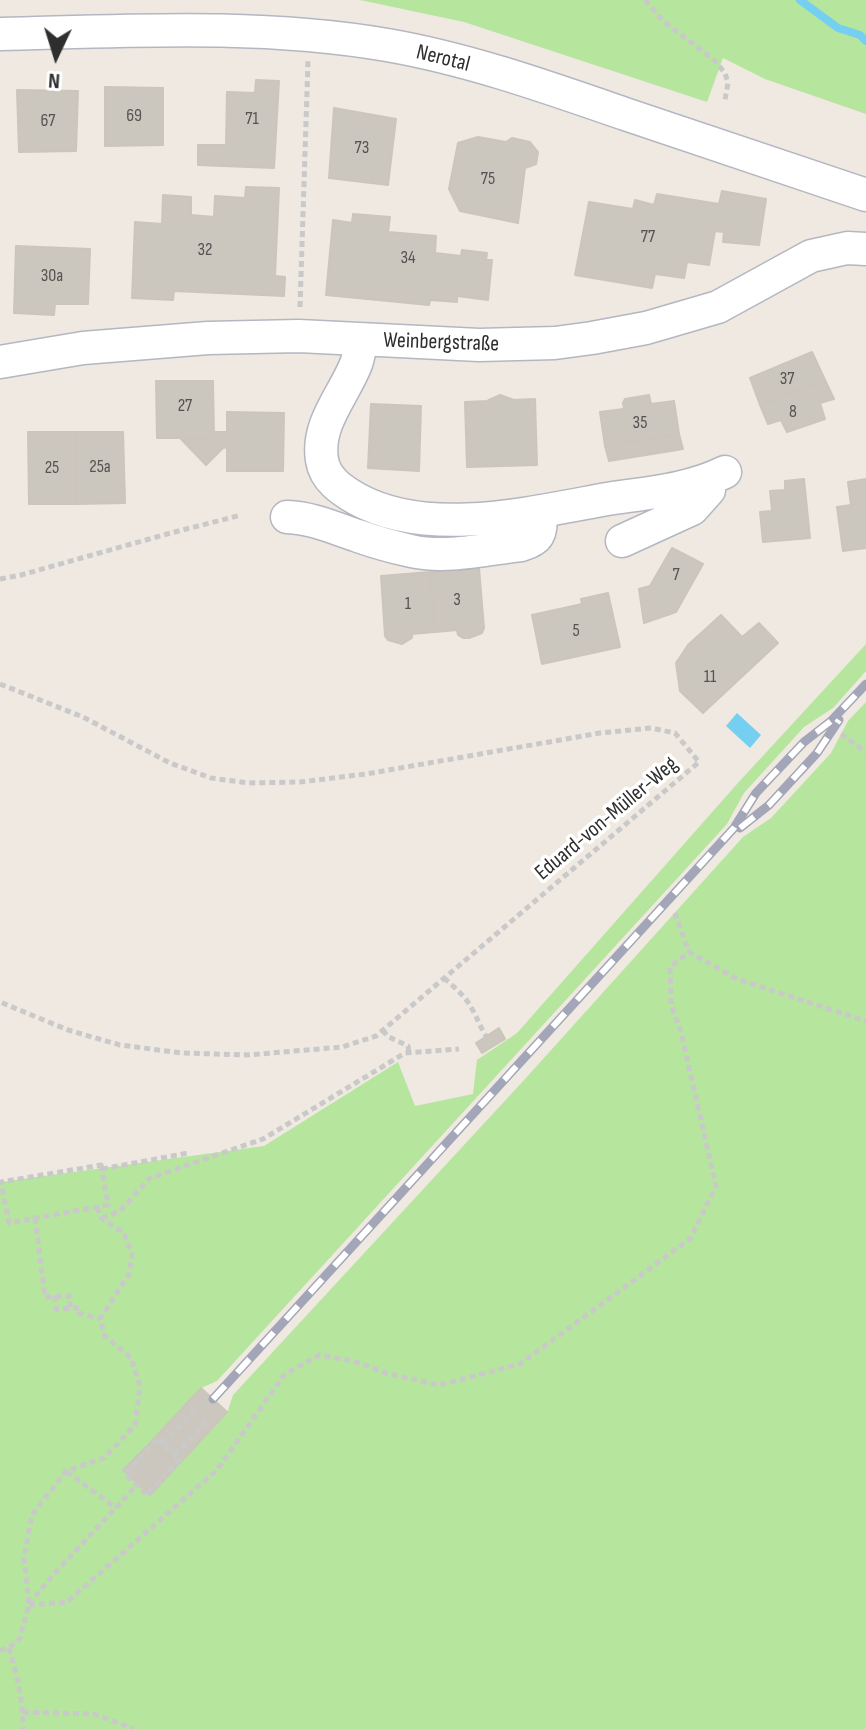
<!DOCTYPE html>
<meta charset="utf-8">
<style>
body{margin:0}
#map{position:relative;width:866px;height:1729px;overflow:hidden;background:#efe9e1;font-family:"Sofia Sans Condensed",sans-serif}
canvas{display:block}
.north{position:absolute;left:16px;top:16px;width:80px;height:80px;-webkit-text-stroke:6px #fff;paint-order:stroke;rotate:184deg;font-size:22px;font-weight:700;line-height:32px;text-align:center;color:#2e2e2e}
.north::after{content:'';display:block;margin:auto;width:28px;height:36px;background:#2e2e2e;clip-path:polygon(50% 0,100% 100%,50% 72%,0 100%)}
</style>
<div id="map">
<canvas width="866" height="1729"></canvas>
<div class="north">N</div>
</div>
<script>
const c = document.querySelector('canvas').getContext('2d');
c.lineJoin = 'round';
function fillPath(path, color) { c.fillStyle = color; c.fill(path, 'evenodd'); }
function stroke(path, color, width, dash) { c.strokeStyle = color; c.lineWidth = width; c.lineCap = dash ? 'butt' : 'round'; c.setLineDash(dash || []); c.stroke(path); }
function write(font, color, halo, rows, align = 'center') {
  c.font = font + ' "Sofia Sans Condensed",sans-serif'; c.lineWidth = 7; c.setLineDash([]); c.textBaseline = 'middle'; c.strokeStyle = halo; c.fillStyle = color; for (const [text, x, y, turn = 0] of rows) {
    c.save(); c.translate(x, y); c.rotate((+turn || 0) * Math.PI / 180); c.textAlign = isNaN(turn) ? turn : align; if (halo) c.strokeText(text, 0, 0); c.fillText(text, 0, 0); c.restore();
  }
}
fillPath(new Path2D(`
 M 360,0 L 866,0 L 866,114 L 765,79 L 723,58 L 707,102 L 464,22 Z
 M 866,644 L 866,671 L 833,708 L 804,727 L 744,793 L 727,824 L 217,1381 L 201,1388 L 124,1470 L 150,1495 L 227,1413 L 233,1395 L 525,1079 L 743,837 L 771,818 L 831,753 L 848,721 L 866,702 L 866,1729 L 0,1729 L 0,1182 L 264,1146 L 398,1062 L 415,1106 L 473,1094 L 477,1060 L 517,1033 L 737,784 Z`), '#b6e59e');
fillPath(new Path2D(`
 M 737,713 L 761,735 L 750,748 L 726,726 Z`), '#75cff0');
stroke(new Path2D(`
 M 800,0 L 838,28 L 860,35 L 866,41`), '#75cff0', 8);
const building = new Path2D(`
 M 256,80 L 279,81 L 274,168 L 198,165 L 198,145 L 226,145 L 227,92 L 255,93 Z
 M 105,87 L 163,88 L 163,145 L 105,146 Z
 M 17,90 L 78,91 L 76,151 L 19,152 Z
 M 334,108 L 396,119 L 388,185 L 329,178 Z
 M 478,137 L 506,142 L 512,138 L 530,142 L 538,152 L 536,164 L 525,168 L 518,223 L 460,211 L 449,189 L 458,143 Z
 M 246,187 L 279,188 L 275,276 L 285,277 L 284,296 L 174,291 L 173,300 L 132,298 L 135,222 L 162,224 L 163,195 L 191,197 L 191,215 L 214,217 L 215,196 L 245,198 Z
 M 722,191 L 766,199 L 759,245 L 723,242 L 724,232 L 715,231 L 709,265 L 687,262 L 684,278 L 655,274 L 652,288 L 575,275 L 589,202 L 633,209 L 635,200 L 654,205 L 657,194 L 719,204 Z
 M 353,214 L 390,217 L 388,232 L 436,236 L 435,253 L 461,256 L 462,250 L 487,253 L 486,260 L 492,260 L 488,300 L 457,296 L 457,302 L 430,300 L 429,305 L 326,295 L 333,220 L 352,223 Z
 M 16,246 L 90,249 L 88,304 L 55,304 L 54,315 L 14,313 Z
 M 812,352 L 825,380 L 760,405 L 750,378 Z
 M 825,380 L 834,399 L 820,403 L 825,419 L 787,432 L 781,420 L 768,424 L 760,405 Z
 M 156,381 L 213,381 L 214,438 L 157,438 Z
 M 500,395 L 514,400 L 535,399 L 537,465 L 467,467 L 465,402 L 487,401 Z
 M 649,395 L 651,404 L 674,401 L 679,434 L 605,446 L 600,412 L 624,409 L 623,403 L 625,399 Z
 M 371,404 L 421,406 L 419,471 L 368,468 Z
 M 227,412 L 284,413 L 283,471 L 227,471 Z
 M 28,432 L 76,432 L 76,504 L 29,504 Z
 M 76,432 L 123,432 L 125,503 L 76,504 Z
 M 213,432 L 227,432 L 227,447 L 223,448 L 206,465 L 181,439 L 214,438 Z
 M 679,434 L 683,449 L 609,461 L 605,446 Z
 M 804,479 L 810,538 L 763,542 L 760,512 L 772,511 L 770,491 L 785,490 L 785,481 Z
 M 866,479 L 866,548 L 843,551 L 837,507 L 851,505 L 848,482 Z
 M 672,548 L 703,564 L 676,612 L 644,623 L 639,589 L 650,586 Z
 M 479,568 L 484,628 L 482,633 L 469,638 L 463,638 L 458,635 L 457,630 L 435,632 L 430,572 Z
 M 430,572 L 434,632 L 412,634 L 412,638 L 402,644 L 388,640 L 385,636 L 381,576 Z
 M 608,593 L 620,647 L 542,664 L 532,615 L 582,604 L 581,599 Z
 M 721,615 L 742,637 L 759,623 L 778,643 L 703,713 L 680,691 L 676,663 L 688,645 Z
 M 499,1028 L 505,1039 L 482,1053 L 476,1043 Z
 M 201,1388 L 227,1412 L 177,1466 L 151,1442 Z
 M 151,1442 L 177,1466 L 150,1495 L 123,1470 Z`);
fillPath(building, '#cbc7bf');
stroke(building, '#cbc5ba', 2);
const minor = new Path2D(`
 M 0,34 C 128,31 259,23 387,45 C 468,59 547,87 625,114 C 706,141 786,168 866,195
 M 361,340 C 360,348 359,356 356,364 C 344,395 316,424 322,460 C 325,479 341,490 357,499 C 428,538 530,513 607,499 C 646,493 689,490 725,472
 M 0,362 L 83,348 L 208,338 L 299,336 L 479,345 L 555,343 L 592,338 L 646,328 L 718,307 L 811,256 L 847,248 L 866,249
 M 287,517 C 313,518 334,528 358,536 C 375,542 393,547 411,551 C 446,559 486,549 521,545 C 543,539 540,531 541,511
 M 622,541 L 692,509 L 709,490 L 709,480`);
stroke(minor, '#b4b7c1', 35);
stroke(new Path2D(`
 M 645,0 L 662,20 L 714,60 L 725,73 L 728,83 L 725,100
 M 300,307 L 308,61
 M 0,579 L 21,575 L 167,534 L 241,515
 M 0,684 L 83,717 L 170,763 L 211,778 L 248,783 L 300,782 L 366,774 L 600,733 L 651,728 L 675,733 L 699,762 L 376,1036 L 342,1047 L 248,1055 L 182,1053 L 120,1045 L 68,1030 L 0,1002
 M 841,734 L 866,752
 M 675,913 L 689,952
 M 444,978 C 454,987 465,996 471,1007 C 477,1017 480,1027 486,1036
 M 383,1030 L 387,1036 L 408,1046 L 409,1053
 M 101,1165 L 108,1205 L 9,1223 L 1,1182 Z
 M 102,1169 L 188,1153
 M 35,1218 L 45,1297 L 70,1296 L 70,1309
 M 102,1218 L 120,1211 L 150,1178 L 263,1139 L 405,1053 L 459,1049
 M 55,1296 L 56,1309 L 79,1308 L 79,1313 L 100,1319
 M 158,1439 L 180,1460 L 147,1495 L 125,1474 Z
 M 163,1444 L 196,1409
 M 175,1455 L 208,1420
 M 67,1472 L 116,1508
 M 29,1604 L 53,1575 L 137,1485
 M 29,1605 L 67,1602 L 217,1470 L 284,1375 L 319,1355 L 353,1361 L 389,1374 L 439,1385 L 520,1364 L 690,1239 L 716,1186 L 681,1032 L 671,1004 L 670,967 L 689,952 L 737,979 L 866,1021
 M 9,1648 C 17,1674 23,1701 23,1729
 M 0,1650 L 9,1648 L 20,1638 L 29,1605 L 24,1557 L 32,1515 L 66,1471 L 104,1458 L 135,1425 L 140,1386 L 131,1358 L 105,1336 L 100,1319 L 129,1274 L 132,1255 L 124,1233 L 101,1218 L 97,1207
 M 23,1712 L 94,1714 L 134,1729`), '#c9c9c9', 5, [6, 4]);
stroke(minor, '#fff', 32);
const rail = new Path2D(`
 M 740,828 L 769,805 L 817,753 L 839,720
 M 213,1399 L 734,828 L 756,793 L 804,742 L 831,721 L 866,684`);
stroke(rail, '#a3a6b8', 9);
stroke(rail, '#fff', 6, [18]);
write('18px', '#555452', null, [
 ["69",134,116],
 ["71",252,119],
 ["67",48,121],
 ["73",362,148],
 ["75",488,179],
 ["77",648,237],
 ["32",205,250],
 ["34",408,258],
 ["30a",52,276],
 ["37",787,379],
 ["27",185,406],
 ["8",793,412],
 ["35",640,423],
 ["25a",100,467],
 ["25",52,468],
 ["7",676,575],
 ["3",457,600],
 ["1",408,604],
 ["5",576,631],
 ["11",710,677]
]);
write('22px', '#2e2e2e', '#fff', [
 ["Nerotal",443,59,14],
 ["Weinbergstraße",441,343,2],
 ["Eduard-von-Müller-Weg",607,819,-40]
]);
</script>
